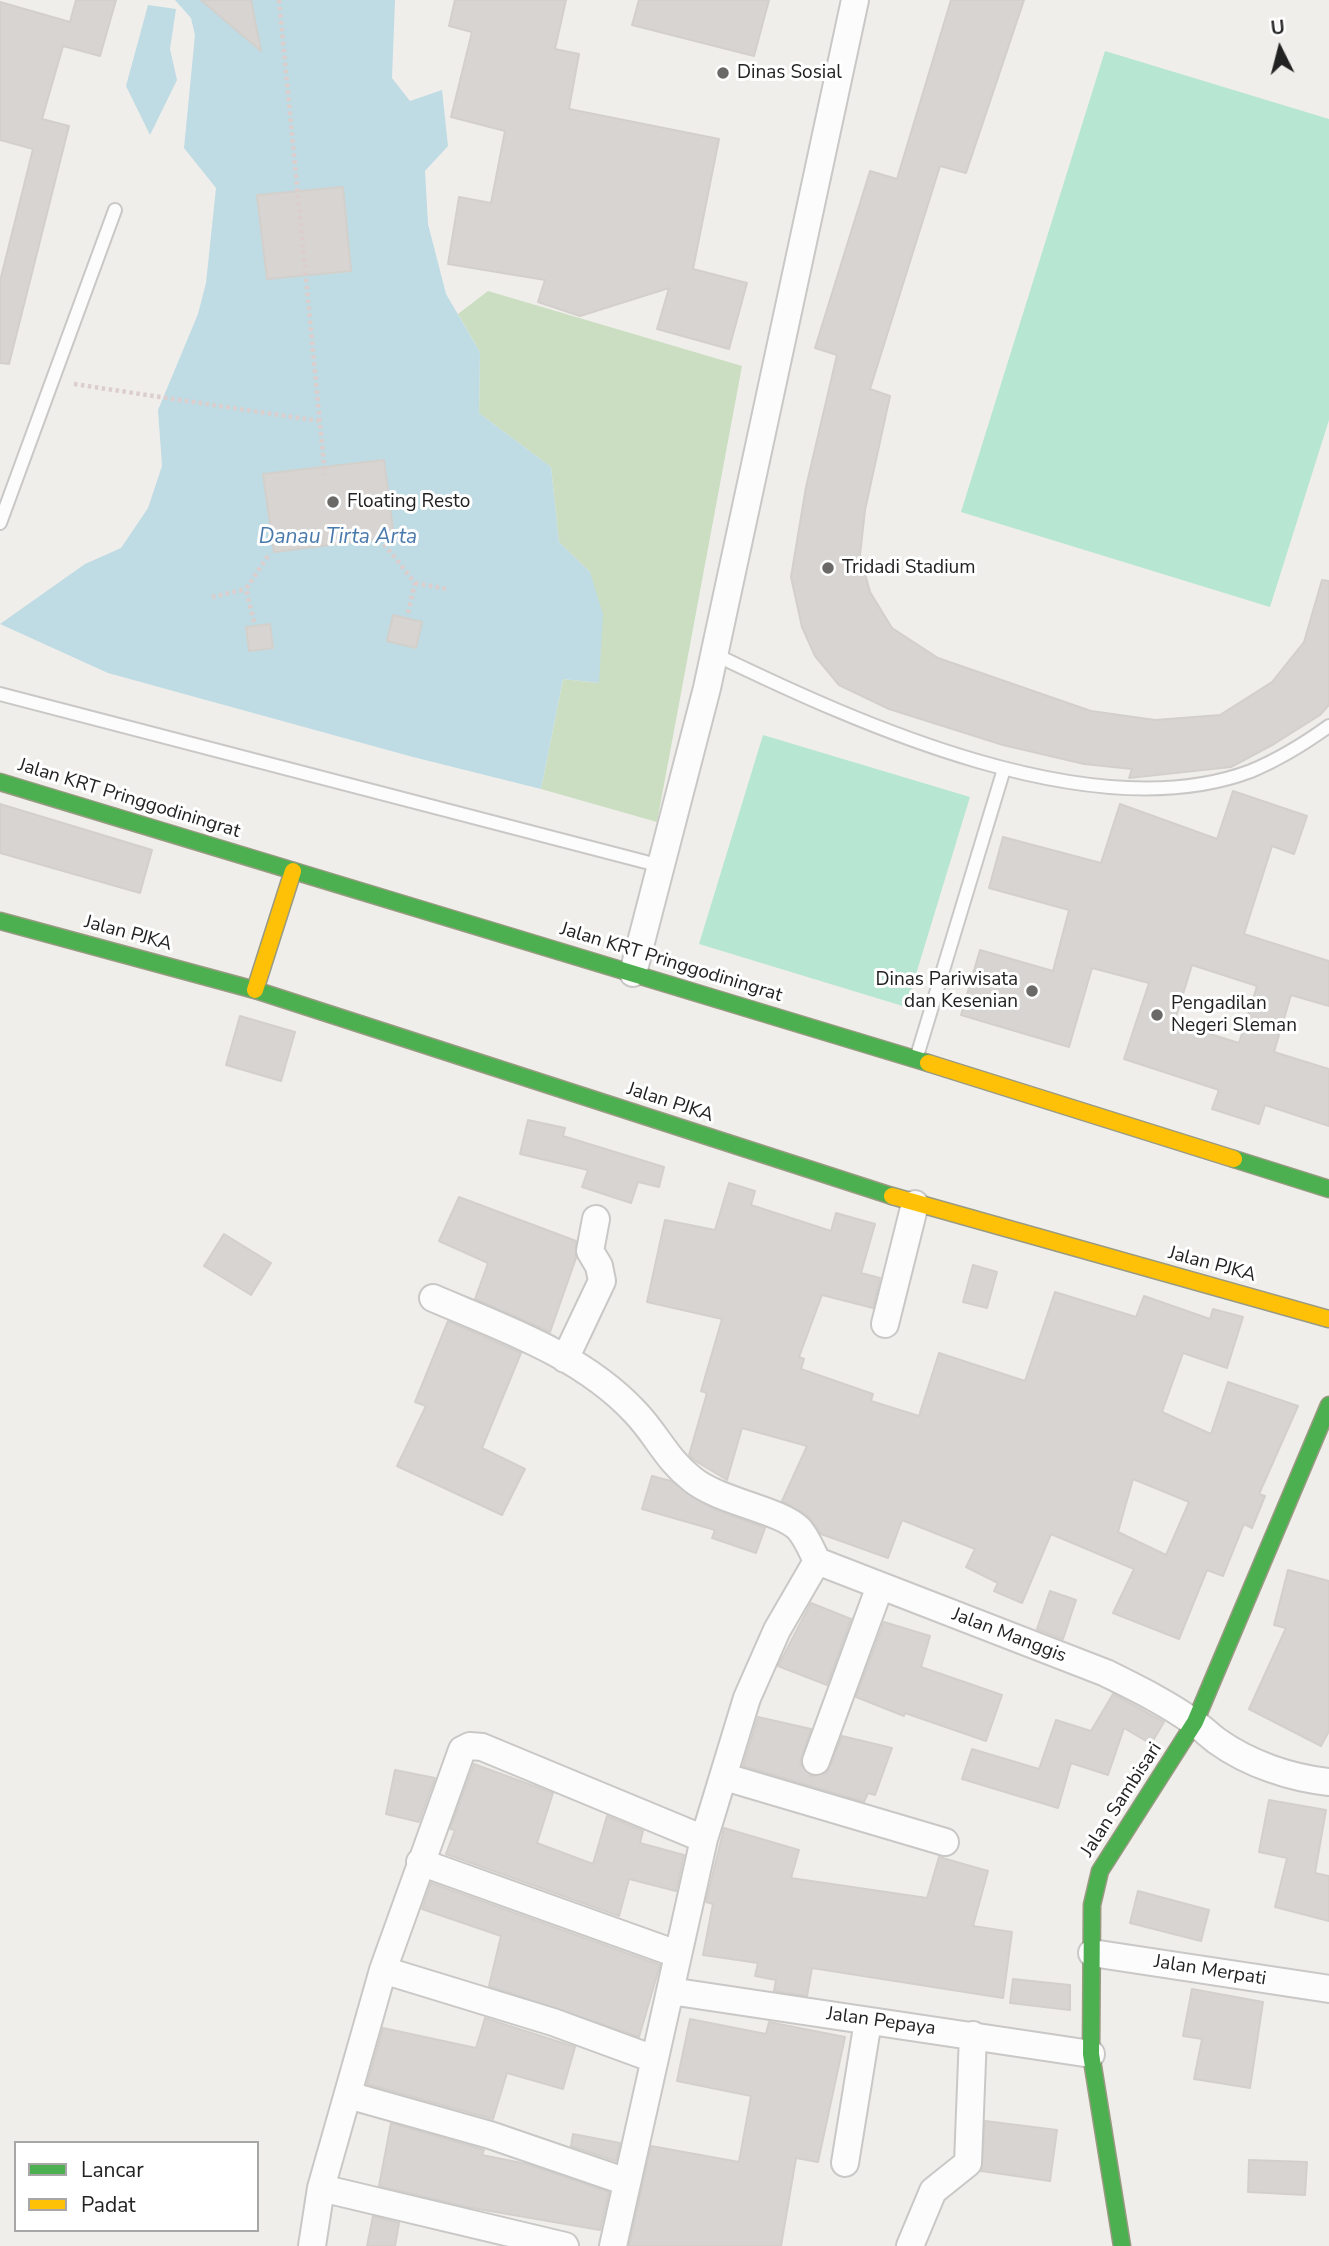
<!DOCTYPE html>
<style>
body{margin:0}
#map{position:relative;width:1329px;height:2246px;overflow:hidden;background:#f0eeeb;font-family:"Nunito Sans",sans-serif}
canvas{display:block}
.legend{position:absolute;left:14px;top:2141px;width:245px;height:91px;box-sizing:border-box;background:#fff;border:2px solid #a7a7a7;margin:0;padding:9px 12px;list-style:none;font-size:21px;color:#222}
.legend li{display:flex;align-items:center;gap:14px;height:35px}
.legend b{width:35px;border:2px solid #a7a7a7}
.north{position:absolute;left:1245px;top:14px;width:70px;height:70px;-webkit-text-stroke:5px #fff;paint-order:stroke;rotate:354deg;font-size:19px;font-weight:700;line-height:28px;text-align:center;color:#222}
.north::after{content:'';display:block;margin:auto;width:24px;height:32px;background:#222;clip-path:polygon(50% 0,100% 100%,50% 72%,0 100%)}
</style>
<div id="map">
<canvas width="1329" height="2246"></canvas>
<ul class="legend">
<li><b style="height:9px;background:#4caf50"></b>Lancar</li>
<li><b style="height:9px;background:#ffc107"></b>Padat</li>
</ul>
<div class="north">U</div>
</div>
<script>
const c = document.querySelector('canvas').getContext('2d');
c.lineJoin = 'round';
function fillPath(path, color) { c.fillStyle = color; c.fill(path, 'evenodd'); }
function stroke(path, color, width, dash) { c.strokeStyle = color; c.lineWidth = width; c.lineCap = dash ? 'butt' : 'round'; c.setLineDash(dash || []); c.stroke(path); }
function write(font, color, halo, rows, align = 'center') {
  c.font = font + ' "Nunito Sans",sans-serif'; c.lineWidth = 6; c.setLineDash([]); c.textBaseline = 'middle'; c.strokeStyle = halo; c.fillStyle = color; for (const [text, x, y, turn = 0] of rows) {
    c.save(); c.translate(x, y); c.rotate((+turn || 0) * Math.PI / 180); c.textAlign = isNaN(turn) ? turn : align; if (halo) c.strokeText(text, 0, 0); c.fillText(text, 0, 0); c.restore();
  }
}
fillPath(new Path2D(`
 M 488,291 L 742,366 L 657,822 L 541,789 L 563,679 L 599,683 L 590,572 L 559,542 L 551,467 L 479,413 L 480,352 L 458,314 Z`), '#cbdec1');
fillPath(new Path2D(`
 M 1105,51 L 1329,119 L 1329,420 L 1270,607 L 961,512 Z
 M 763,735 L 970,797 L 906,1007 L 699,944 Z`), '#b7e6d2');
fillPath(new Path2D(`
 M 175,0 L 395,0 L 392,78 L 410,101 L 442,90 L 448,146 L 425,171 L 428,224 L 446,294 L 480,352 L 479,413 L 551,467 L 559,542 L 590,572 L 603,614 L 599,683 L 563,679 L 541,789 L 413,757 L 108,673 L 0,624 L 85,564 L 121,548 L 148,508 L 162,466 L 158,410 L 198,314 L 206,283 L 216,188 L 184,148 L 195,35 L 191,18 Z
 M 148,5 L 176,9 L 170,49 L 177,80 L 150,135 L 126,86 Z`), '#bfdbe3');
const building = new Path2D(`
 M 76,0 L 116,0 L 100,56 L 63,46 L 42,119 L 69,126 L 9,364 L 0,363 L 0,281 L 33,149 L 0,140 L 0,2 L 70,22 Z
 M 201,0 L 251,0 L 261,51 Z
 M 455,0 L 566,0 L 555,49 L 579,54 L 569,109 L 719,139 L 693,269 L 747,283 L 729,349 L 657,329 L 669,288 L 580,316 L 538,302 L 545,280 L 448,264 L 459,197 L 491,203 L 505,131 L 451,117 L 472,32 L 449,26 Z
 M 639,0 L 769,0 L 754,56 L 632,25 Z
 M 951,0 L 1024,0 L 966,173 L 940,166 L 870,389 L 890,396 L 865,510 L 860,555 L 870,592 L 892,628 L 938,658 L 1091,711 L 1155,720 L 1220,715 L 1272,682 L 1304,642 L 1322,580 L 1329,581 L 1329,705 L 1320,715 L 1274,744 L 1231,767 L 1129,778 L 1132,769 L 1084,764 L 1003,745 L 889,709 L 839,685 L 815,656 L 802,627 L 791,577 L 806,487 L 837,355 L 815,348 L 870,171 L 897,179 Z
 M 343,187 L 351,271 L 267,279 L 257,195 Z
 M 384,460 L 394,537 L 274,552 L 263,474 Z
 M 393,615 L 422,622 L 416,648 L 387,641 Z
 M 270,624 L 273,648 L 249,651 L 246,627 Z
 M 1233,791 L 1307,816 L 1294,854 L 1272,846 L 1244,934 L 1329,961 L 1329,1006 L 1291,995 L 1274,1052 L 1329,1069 L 1329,1126 L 1265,1105 L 1259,1124 L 1212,1109 L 1219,1090 L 1124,1059 L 1149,983 L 1092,968 L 1069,1047 L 961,1015 L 980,950 L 1053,971 L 1069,910 L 989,888 L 1003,837 L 1101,863 L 1120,804 L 1217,839 ZM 1192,965 L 1257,986 L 1239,1043 L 1174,1023 Z
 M 0,804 L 152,850 L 140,893 L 0,853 Z
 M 240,1016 L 295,1032 L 281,1081 L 226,1065 Z
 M 528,1120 L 565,1128 L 563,1136 L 664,1167 L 659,1187 L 638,1182 L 631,1203 L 582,1187 L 588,1170 L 520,1154 Z
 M 729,1183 L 755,1191 L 751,1205 L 831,1231 L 836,1213 L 875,1224 L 861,1273 L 880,1278 L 873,1308 L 822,1295 L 799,1357 L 804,1359 L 801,1369 L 873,1394 L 871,1401 L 919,1416 L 939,1353 L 1025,1381 L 1055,1292 L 1136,1317 L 1144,1296 L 1210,1319 L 1213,1309 L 1243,1317 L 1227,1368 L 1183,1353 L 1162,1412 L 1211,1434 L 1228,1382 L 1298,1406 L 1259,1494 L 1265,1496 L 1252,1528 L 1244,1524 L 1223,1576 L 1207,1570 L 1179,1639 L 1113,1613 L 1134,1569 L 1051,1534 L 1022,1603 L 994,1591 L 998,1583 L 966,1567 L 975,1549 L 902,1520 L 888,1558 L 821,1534 L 809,1517 L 782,1501 L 807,1446 L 742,1428 L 727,1480 L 694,1460 L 689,1455 L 707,1393 L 701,1391 L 722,1319 L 647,1302 L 665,1220 L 715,1230 ZM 1133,1479 L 1189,1502 L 1166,1555 L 1118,1532 Z
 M 459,1197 L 576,1241 L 576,1258 L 550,1332 L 475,1299 L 488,1263 L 439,1241 Z
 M 224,1234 L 271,1263 L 251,1295 L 204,1266 Z
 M 973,1265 L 997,1272 L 987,1308 L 963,1302 Z
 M 448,1321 L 521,1353 L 482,1448 L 525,1469 L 502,1515 L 397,1466 L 426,1406 L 415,1402 Z
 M 652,1476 L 671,1481 L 712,1508 L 765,1528 L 756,1553 L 712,1538 L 715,1530 L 642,1509 Z
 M 1288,1570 L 1329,1581 L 1329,1731 L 1321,1746 L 1249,1709 L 1286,1628 L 1274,1625 Z
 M 1050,1591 L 1076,1600 L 1063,1639 L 1037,1629 Z
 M 811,1603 L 851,1619 L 827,1685 L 778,1666 Z
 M 884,1622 L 930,1636 L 921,1667 L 1002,1695 L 986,1741 L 905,1713 L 904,1716 L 856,1697 Z
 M 1113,1694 L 1164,1722 L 1151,1744 L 1124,1728 L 1108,1775 L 1071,1763 L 1058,1808 L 962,1779 L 972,1749 L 1039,1769 L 1056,1720 L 1091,1731 Z
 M 758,1717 L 811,1729 L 800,1763 L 811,1776 L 827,1773 L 842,1736 L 892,1748 L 875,1795 L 868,1793 L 864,1802 L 743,1766 Z
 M 474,1764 L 553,1793 L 537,1843 L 593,1864 L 607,1816 L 643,1831 L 640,1843 L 684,1855 L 676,1891 L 629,1879 L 619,1916 L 446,1854 L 455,1830 L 450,1829 Z
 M 395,1770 L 435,1778 L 419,1822 L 386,1814 Z
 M 1269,1800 L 1326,1810 L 1315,1873 L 1329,1876 L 1329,1921 L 1275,1907 L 1287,1858 L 1259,1852 Z
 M 724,1828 L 799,1850 L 791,1878 L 927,1898 L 939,1857 L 988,1871 L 973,1926 L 1012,1932 L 1003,1998 L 812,1968 L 807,1996 L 774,1991 L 776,1980 L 755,1976 L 758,1963 L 703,1955 L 713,1904 L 706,1902 Z
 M 431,1883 L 660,1965 L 639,2037 L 489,1986 L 501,1936 L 422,1909 Z
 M 1138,1891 L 1209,1910 L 1201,1941 L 1130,1923 Z
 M 1013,1979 L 1070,1985 L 1070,2010 L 1010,2003 Z
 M 1192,1989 L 1263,2002 L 1250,2088 L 1194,2079 L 1202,2039 L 1183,2036 Z
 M 485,2018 L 575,2047 L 563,2089 L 507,2073 L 493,2119 L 367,2084 L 383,2028 L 476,2048 Z
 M 690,2019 L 766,2034 L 769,2022 L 845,2037 L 818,2162 L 796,2158 L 781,2246 L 629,2246 L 651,2146 L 739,2162 L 751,2096 L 677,2081 Z
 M 985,2121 L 1057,2130 L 1050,2181 L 981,2171 Z
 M 391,2123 L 484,2150 L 482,2155 L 527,2164 L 609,2192 L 600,2230 L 467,2207 L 379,2186 Z
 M 573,2134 L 620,2143 L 616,2161 L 571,2146 Z
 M 1249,2160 L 1307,2162 L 1305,2195 L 1248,2192 Z
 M 373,2216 L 399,2223 L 395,2246 L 367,2246 Z`);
fillPath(building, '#d7d4d2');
stroke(building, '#d3d0cc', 2);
const lane = new Path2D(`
 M 0,523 L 115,210
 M 714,654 C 857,723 1093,831 1251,771 C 1280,759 1304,744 1329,726
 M 0,694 L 661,866
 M 917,1056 L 1004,769`);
const street = new Path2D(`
 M 633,973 L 707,688 L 855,0
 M 433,1298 C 503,1328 582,1355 635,1412 C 658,1436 665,1458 693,1480 C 721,1502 781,1510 799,1529 C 807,1538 812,1551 817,1561
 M 885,1324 L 915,1204
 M 565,1359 L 602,1281 L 599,1266 L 590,1251 L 596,1219
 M 817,1561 L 1106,1673 C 1136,1688 1165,1702 1192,1721 C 1201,1727 1209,1735 1217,1741 C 1249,1764 1291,1778 1329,1782
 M 816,1761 L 880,1586
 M 725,1777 L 945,1842
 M 420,1862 L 677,1954
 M 1092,1953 L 1329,1989
 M 383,1970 L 553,2022 L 654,2059
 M 670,1991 L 1091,2054
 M 348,2095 L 490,2135 L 627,2182
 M 845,2163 L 868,2021
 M 321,2188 L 383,1970 L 462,1750 L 470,1746 L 482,1747 L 704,1839
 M 312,2246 L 321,2188 L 565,2246
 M 613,2246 L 704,1839 L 747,1698 L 777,1630 L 817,1561
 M 910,2246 L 933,2191 L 968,2163 L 973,2035`);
const fast = new Path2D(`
 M 0,782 L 928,1063
 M 0,921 L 255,990 L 892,1196
 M 1234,1159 L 1329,1189
 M 1122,2246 L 1091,2054 L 1092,1905 L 1100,1871 L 1195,1722 L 1329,1405`);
const slow = new Path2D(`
 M 255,990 L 293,871
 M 928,1063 L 1234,1159
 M 892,1196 L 1329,1319`);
stroke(lane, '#c9c8c7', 16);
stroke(street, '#c9c8c7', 30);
stroke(fast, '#999a82', 19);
stroke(slow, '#999a82', 19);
stroke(new Path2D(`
 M 279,0 L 325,475
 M 74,384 L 319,421
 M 384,544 L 415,583 L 408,613
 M 415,583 L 447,589
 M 212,597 L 246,589
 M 254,622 L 246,589 L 270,553`), '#dccecd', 4.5, [3.5, 3.5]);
stroke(lane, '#fdfcfc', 12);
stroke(street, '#fdfcfc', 26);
stroke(fast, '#4caf50', 16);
stroke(slow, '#ffc107', 16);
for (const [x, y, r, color] of [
 [723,73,7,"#6a6968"],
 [333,502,7,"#6a6968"],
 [828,568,7,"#6a6968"],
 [1032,991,7,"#6a6968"],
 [1157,1015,7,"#6a6968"]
]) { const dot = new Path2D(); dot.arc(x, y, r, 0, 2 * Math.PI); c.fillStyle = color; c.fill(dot); stroke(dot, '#fff', 2.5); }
write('19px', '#222', '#fff', [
 ["Dinas Sosial",737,73],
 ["Floating Resto",347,502],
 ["Tridadi Stadium",842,568],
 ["Dinas Pariwisata",1018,980,"right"],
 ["dan Kesenian",1018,1002,"right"],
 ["Pengadilan",1171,1004],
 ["Negeri Sleman",1171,1026]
], 'left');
write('19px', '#222', '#fff', [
 ["Jalan KRT Pringgodiningrat",129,799,17],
 ["Jalan PJKA",128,934,15],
 ["Jalan KRT Pringgodiningrat",671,963,17],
 ["Jalan PJKA",670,1103,18],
 ["Jalan PJKA",1212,1265,15],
 ["Jalan Manggis",1009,1636,21],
 ["Jalan Sambisari",1122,1800,-57],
 ["Jalan Merpati",1210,1971,9],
 ["Jalan Pepaya",881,2022,8]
]);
write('italic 21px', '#4a7aab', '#fff', [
 ["Danau Tirta Arta",338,538]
]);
</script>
